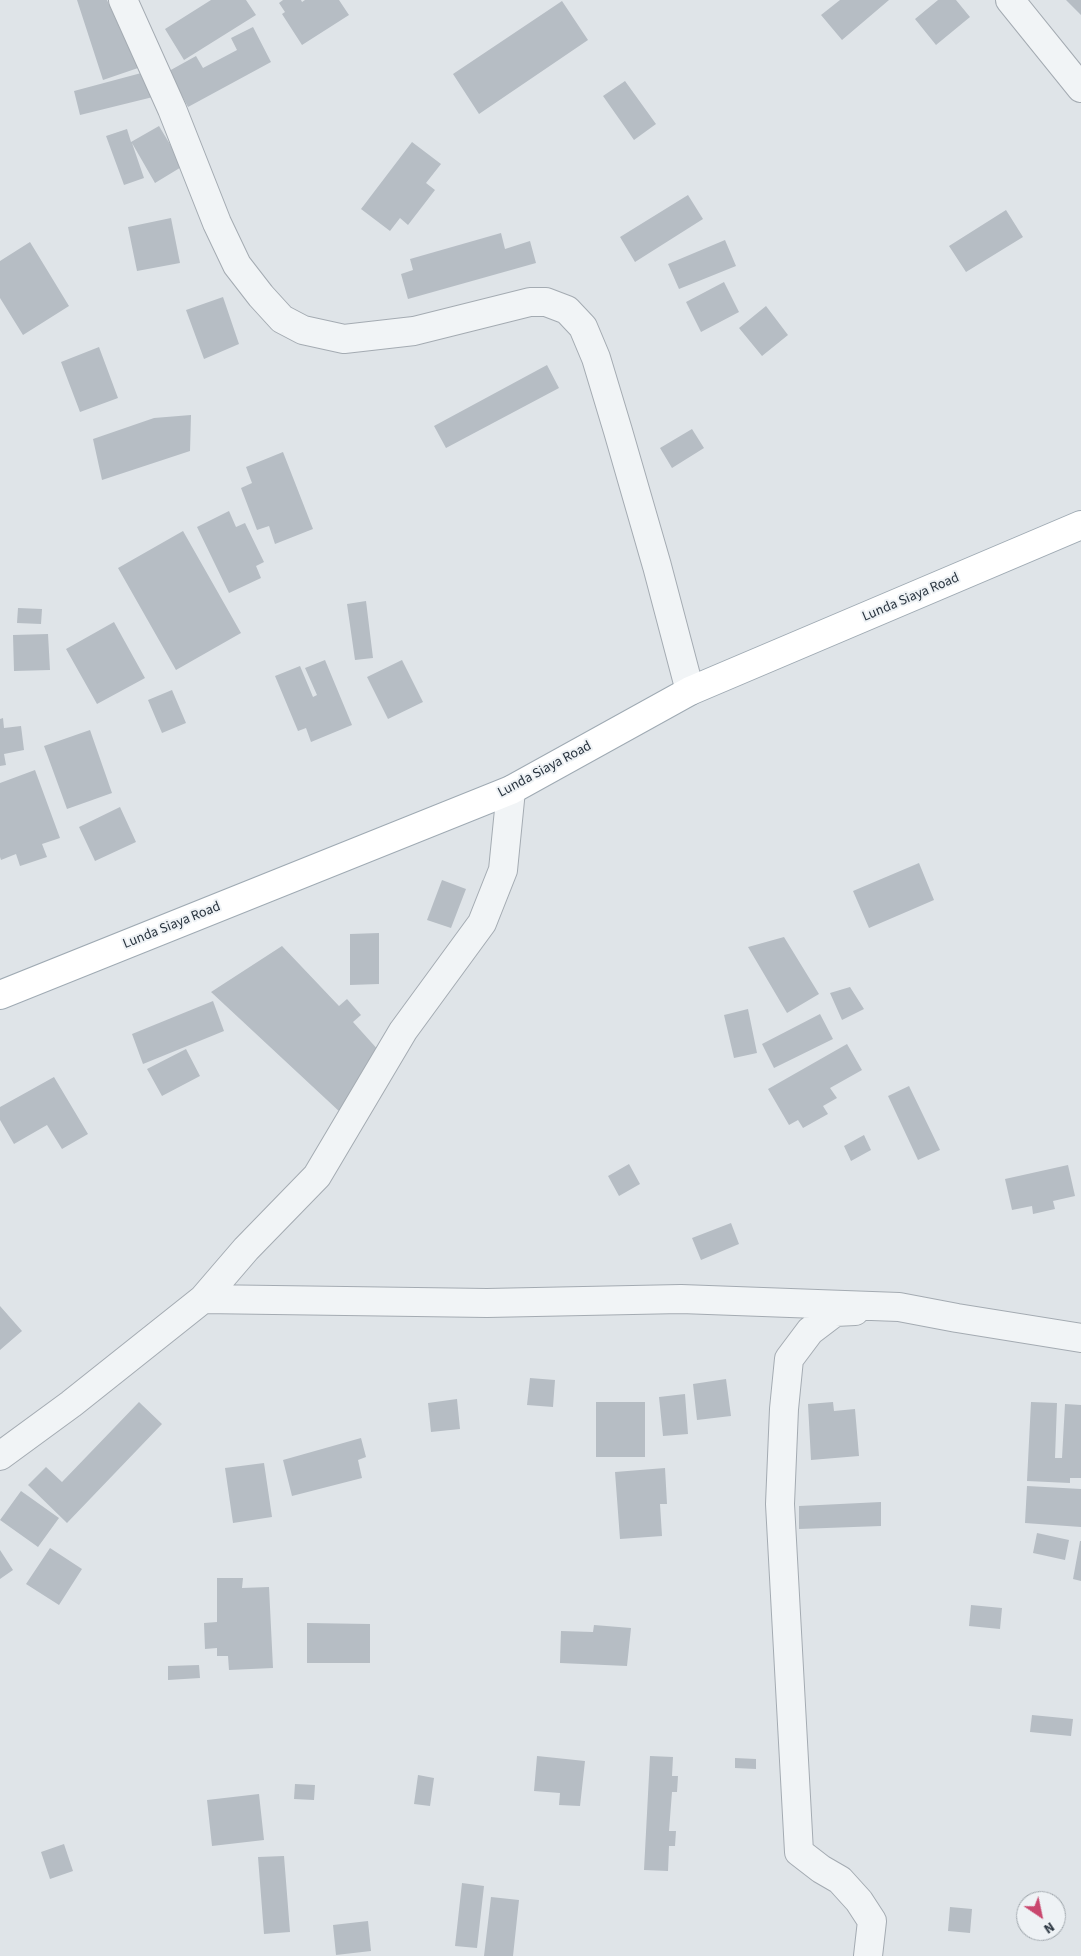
<!DOCTYPE html>
<style>
body{margin:0}
#map{position:relative;width:1081px;height:1956px;overflow:hidden;background:#dfe4e8;font-family:"Source Sans 3",sans-serif}
canvas{display:block}
.north{position:absolute;left:1016px;top:1891px;width:50px;height:50px;box-sizing:border-box;background:#eef2f5;border:1px solid #9fa6ac;border-radius:50%;rotate:146deg;font-size:14px;font-weight:700;line-height:20px;text-align:center;color:#28333e}
.north::after{content:'';display:block;margin:auto;width:18px;height:22px;background:#c9476e;clip-path:polygon(50% 0,100% 100%,50% 72%,0 100%)}
</style>
<div id="map">
<canvas width="1081" height="1956"></canvas>
<div class="north">N</div>
</div>
<script>
const c = document.querySelector('canvas').getContext('2d');
c.lineJoin = 'round';
function fillPath(path, color) { c.fillStyle = color; c.fill(path, 'evenodd'); }
function stroke(path, color, width, dash) { c.strokeStyle = color; c.lineWidth = width; c.lineCap = dash ? 'butt' : 'round'; c.setLineDash(dash || []); c.stroke(path); }
function write(font, color, halo, rows, align = 'center') {
  c.font = font + ' "Source Sans 3",sans-serif'; c.lineWidth = 4; c.setLineDash([]); c.textBaseline = 'middle'; c.strokeStyle = halo; c.fillStyle = color; for (const [text, x, y, turn = 0] of rows) {
    c.save(); c.translate(x, y); c.rotate((+turn || 0) * Math.PI / 180); c.textAlign = isNaN(turn) ? turn : align; if (halo) c.strokeText(text, 0, 0); c.fillText(text, 0, 0); c.restore();
  }
}
fillPath(new Path2D(`
 M 77,0 L 107,0 L 138,68 L 103,80 Z
 M 211,0 L 246,0 L 256,15 L 184,60 L 165,29 Z
 M 283,0 L 301,0 L 302,2 L 305,0 L 339,0 L 349,15 L 302,45 L 282,14 L 285,12 L 279,3 Z
 M 840,0 L 889,0 L 842,40 L 821,15 Z
 M 938,0 L 956,0 L 970,17 L 936,45 L 915,19 Z
 M 1066,0 L 1081,0 L 1081,15 Z
 M 562,1 L 588,40 L 479,114 L 453,74 Z
 M 253,27 L 271,62 L 188,107 L 169,71 L 196,56 L 203,68 L 237,50 L 231,38 Z
 M 145,72 L 153,97 L 80,115 L 74,91 Z
 M 625,81 L 656,124 L 634,140 L 603,96 Z
 M 159,126 L 183,166 L 155,183 L 132,143 L 144,178 L 124,185 L 106,136 L 127,129 L 131,142 Z
 M 412,142 L 441,164 L 426,183 L 435,190 L 408,225 L 400,218 L 390,231 L 361,209 Z
 M 688,195 L 703,219 L 635,262 L 620,237 Z
 M 1006,210 L 1023,237 L 966,272 L 949,246 Z
 M 171,218 L 180,263 L 137,271 L 128,227 Z
 M 501,233 L 505,249 L 530,241 L 536,263 L 408,299 L 401,274 L 413,270 L 410,259 Z
 M 725,240 L 736,266 L 679,289 L 668,264 Z
 M 30,242 L 69,306 L 23,335 L 0,298 L 0,261 Z
 M 724,282 L 739,312 L 701,332 L 686,302 Z
 M 223,297 L 239,344 L 204,359 L 186,310 Z
 M 766,306 L 788,335 L 762,356 L 739,328 Z
 M 99,347 L 118,398 L 80,412 L 61,362 Z
 M 547,365 L 559,388 L 446,448 L 434,426 Z
 M 191,415 L 190,451 L 102,480 L 93,439 L 154,418 Z
 M 692,429 L 704,448 L 672,468 L 660,448 Z
 M 283,452 L 313,529 L 275,544 L 269,526 L 257,530 L 241,488 L 252,483 L 246,467 Z
 M 229,511 L 236,527 L 245,523 L 264,562 L 256,566 L 261,578 L 229,593 L 197,527 Z
 M 183,531 L 241,633 L 176,670 L 118,568 Z
 M 366,601 L 373,658 L 355,660 L 347,604 Z
 M 18,608 L 42,609 L 41,624 L 17,623 Z
 M 114,622 L 145,678 L 97,704 L 66,649 Z
 M 48,634 L 50,670 L 14,671 L 13,635 Z
 M 325,660 L 352,725 L 311,742 L 306,728 L 298,731 L 275,676 L 300,666 L 313,697 L 317,695 L 305,668 Z
 M 402,660 L 423,702 L 388,719 L 367,677 Z
 M 172,690 L 186,723 L 162,733 L 148,700 Z
 M 3,718 L 4,728 L 21,726 L 24,750 L 4,754 L 6,765 L 0,766 L 0,719 Z
 M 90,730 L 112,793 L 67,809 L 44,746 Z
 M 35,770 L 60,838 L 42,844 L 47,857 L 20,866 L 16,854 L 1,860 L 0,857 L 0,783 Z
 M 120,807 L 136,842 L 95,861 L 79,827 Z
 M 919,863 L 934,900 L 869,928 L 853,891 Z
 M 442,880 L 466,889 L 451,928 L 427,920 Z
 M 379,933 L 379,984 L 350,985 L 350,934 Z
 M 784,937 L 819,994 L 787,1013 L 748,947 Z
 M 282,946 L 339,1006 L 347,999 L 361,1015 L 353,1022 L 380,1052 L 341,1113 L 211,992 Z
 M 850,987 L 864,1009 L 842,1020 L 830,993 Z
 M 213,1001 L 224,1031 L 143,1064 L 132,1034 Z
 M 748,1009 L 757,1053 L 734,1058 L 724,1015 Z
 M 820,1014 L 833,1039 L 774,1068 L 762,1044 Z
 M 847,1044 L 862,1070 L 830,1088 L 837,1098 L 823,1106 L 828,1114 L 803,1128 L 798,1120 L 789,1125 L 768,1089 Z
 M 186,1049 L 200,1076 L 162,1096 L 147,1069 Z
 M 54,1077 L 88,1134 L 62,1149 L 47,1125 L 14,1144 L 0,1120 L 0,1107 Z
 M 909,1086 L 940,1150 L 918,1160 L 888,1096 Z
 M 864,1135 L 871,1150 L 851,1161 L 844,1146 Z
 M 629,1164 L 640,1184 L 619,1196 L 608,1176 Z
 M 1068,1165 L 1075,1196 L 1053,1201 L 1055,1209 L 1033,1214 L 1032,1206 L 1012,1210 L 1005,1179 Z
 M 731,1223 L 739,1244 L 701,1260 L 692,1238 Z
 M 0,1306 L 22,1331 L 0,1350 Z
 M 530,1378 L 555,1380 L 553,1407 L 527,1405 Z
 M 726,1379 L 731,1416 L 697,1420 L 693,1384 Z
 M 685,1394 L 688,1434 L 663,1436 L 659,1397 Z
 M 457,1399 L 460,1429 L 431,1432 L 428,1403 Z
 M 139,1402 L 162,1424 L 67,1523 L 28,1485 L 46,1467 L 62,1482 Z
 M 596,1402 L 645,1402 L 645,1457 L 596,1457 Z
 M 833,1402 L 834,1411 L 855,1409 L 859,1456 L 811,1460 L 808,1404 Z
 M 1031,1402 L 1057,1403 L 1055,1458 L 1062,1458 L 1065,1404 L 1081,1405 L 1081,1478 L 1070,1478 L 1070,1483 L 1027,1481 Z
 M 361,1438 L 366,1457 L 358,1460 L 362,1478 L 292,1496 L 283,1460 Z
 M 264,1463 L 272,1517 L 233,1523 L 225,1468 Z
 M 665,1468 L 667,1504 L 660,1504 L 662,1536 L 620,1539 L 615,1472 Z
 M 1027,1486 L 1081,1489 L 1081,1527 L 1025,1523 Z
 M 21,1491 L 59,1518 L 38,1547 L 0,1520 Z
 M 881,1502 L 881,1526 L 799,1529 L 799,1506 Z
 M 1037,1533 L 1069,1540 L 1065,1560 L 1033,1553 Z
 M 1080,1541 L 1081,1541 L 1081,1581 L 1073,1579 Z
 M 50,1548 L 82,1569 L 59,1605 L 26,1584 Z
 M 0,1550 L 13,1570 L 0,1579 Z
 M 217,1578 L 243,1578 L 242,1588 L 269,1587 L 273,1668 L 229,1670 L 228,1656 L 217,1656 L 217,1648 L 205,1649 L 204,1623 L 217,1622 Z
 M 971,1605 L 1002,1608 L 1000,1629 L 969,1626 Z
 M 307,1623 L 370,1624 L 370,1663 L 307,1663 Z
 M 594,1625 L 631,1628 L 627,1666 L 560,1663 L 561,1631 L 593,1632 Z
 M 199,1665 L 200,1678 L 168,1680 L 168,1666 Z
 M 1032,1715 L 1073,1719 L 1071,1736 L 1030,1732 Z
 M 537,1756 L 585,1761 L 580,1806 L 559,1805 L 560,1793 L 534,1791 Z
 M 650,1756 L 673,1757 L 672,1776 L 678,1776 L 677,1792 L 672,1792 L 669,1831 L 676,1831 L 675,1846 L 669,1846 L 668,1871 L 644,1870 Z
 M 735,1758 L 756,1759 L 756,1769 L 735,1768 Z
 M 418,1775 L 434,1778 L 430,1806 L 414,1804 Z
 M 295,1784 L 315,1785 L 314,1800 L 294,1799 Z
 M 259,1794 L 264,1840 L 212,1846 L 207,1800 Z
 M 64,1844 L 73,1871 L 50,1879 L 41,1852 Z
 M 284,1856 L 290,1932 L 264,1934 L 258,1857 Z
 M 462,1883 L 484,1886 L 477,1948 L 455,1946 Z
 M 491,1897 L 519,1900 L 513,1956 L 484,1956 Z
 M 950,1907 L 972,1909 L 970,1933 L 948,1931 Z
 M 368,1921 L 371,1951 L 336,1955 L 333,1925 Z`), '#b6bdc4');
const minor = new Path2D(`
 M 123,0 L 172,109 L 217,223 L 237,265 L 261,296 L 282,319 L 303,330 L 344,339 L 414,331 L 530,302 L 546,302 L 567,310 L 583,327 L 596,358 L 618,431 L 657,566 L 690,691
 M 1010,0 L 1081,88
 M 203,1299 L 487,1303 L 681,1299 L 899,1307 L 957,1318 L 1081,1338
 M 855,1311 L 835,1312 L 810,1331 L 789,1359 L 784,1409 L 780,1504 L 799,1852 L 821,1869 L 840,1880 L 859,1901 L 872,1921 L 868,1956
 M 0,1456 L 71,1404 L 203,1299 L 246,1249 L 317,1176 L 403,1031 L 482,923 L 503,870 L 511,790`);
const major = new Path2D(`
 M 0,995 L 511,790 L 690,691 L 1081,525`);
stroke(minor, '#a4abb2', 30);
stroke(major, '#9faab3', 30);
stroke(minor, '#f1f4f6', 28);
stroke(major, '#fff', 28);
write('14px', '#28333e', '#eef2f5', [
 ["Lunda Siaya Road",911,598,-23],
 ["Lunda Siaya Road",545,770,-28],
 ["Lunda Siaya Road",172,926,-22]
]);
</script>
